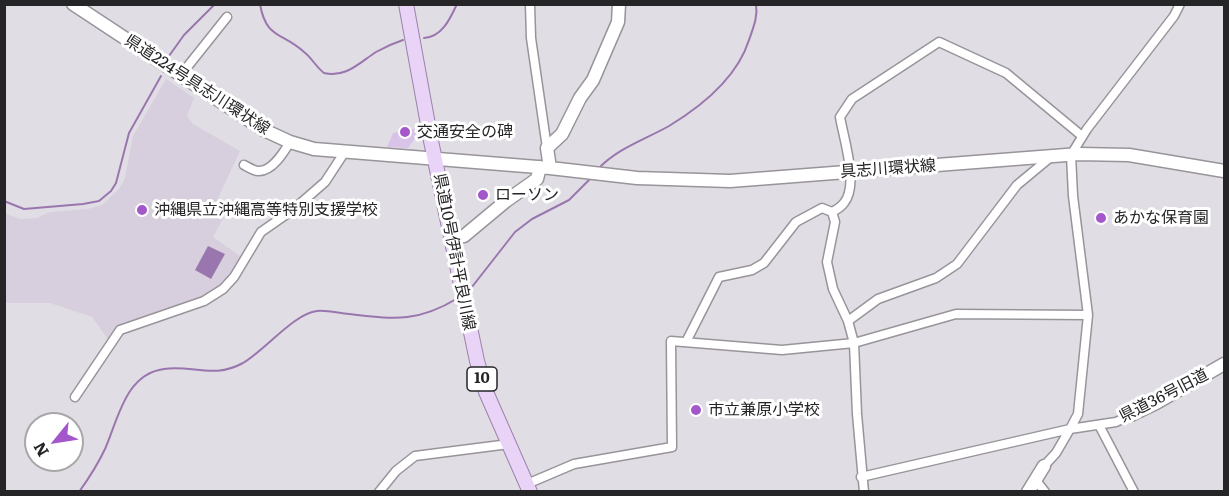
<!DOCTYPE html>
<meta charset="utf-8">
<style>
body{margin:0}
#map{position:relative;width:1229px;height:496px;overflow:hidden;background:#e1dde4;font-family:Literata,serif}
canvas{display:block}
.frame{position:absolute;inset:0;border:6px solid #252426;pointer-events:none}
.north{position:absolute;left:24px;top:412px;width:60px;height:60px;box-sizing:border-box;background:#fff;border:2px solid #a8a7a8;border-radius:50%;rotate:240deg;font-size:16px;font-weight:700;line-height:24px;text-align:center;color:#252426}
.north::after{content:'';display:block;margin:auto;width:21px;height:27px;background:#a357ca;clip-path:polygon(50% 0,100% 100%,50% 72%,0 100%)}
</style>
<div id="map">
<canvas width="1229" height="496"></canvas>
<div class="frame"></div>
<div class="north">N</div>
</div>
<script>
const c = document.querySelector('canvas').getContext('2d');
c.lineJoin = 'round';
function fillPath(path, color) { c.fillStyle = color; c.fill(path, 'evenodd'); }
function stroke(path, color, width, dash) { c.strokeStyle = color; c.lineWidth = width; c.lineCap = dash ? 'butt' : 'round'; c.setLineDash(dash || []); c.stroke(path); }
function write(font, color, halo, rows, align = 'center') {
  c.font = font + ' Literata,"Noto Sans JP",serif'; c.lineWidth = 6; c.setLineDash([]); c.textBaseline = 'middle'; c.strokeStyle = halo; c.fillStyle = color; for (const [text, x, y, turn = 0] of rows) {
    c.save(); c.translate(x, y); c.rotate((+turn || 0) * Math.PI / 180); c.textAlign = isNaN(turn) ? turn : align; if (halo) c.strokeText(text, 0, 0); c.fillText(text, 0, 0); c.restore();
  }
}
fillPath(new Path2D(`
 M 166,79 L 194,98 L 187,116 L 193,124 L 240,151 L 213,209 L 225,215 L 213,237 L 243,258 L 222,287 L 202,298 L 123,326 L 108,339 L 92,317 L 50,303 L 5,303 L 4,213 L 20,219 L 37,218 L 50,212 L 88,209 L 102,205 L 119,189 L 125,178 L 133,136 Z`), '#d7cfdd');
fillPath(new Path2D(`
 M 419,128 L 419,133 L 408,148 L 387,147 L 393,133 Z`), '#d9c3e8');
fillPath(new Path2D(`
 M 208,246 L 225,254 L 211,279 L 195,270 Z`), '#9977ae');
stroke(new Path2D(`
 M 260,4 C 266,39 282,32 304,52 C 312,58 316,67 324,73 C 346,78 359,63 376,52 C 385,47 394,43 403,40
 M 424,38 C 442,37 450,19 457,4
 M 169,56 L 184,35 L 215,4
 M 598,169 C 618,148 644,140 669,126 C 702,106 737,78 749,40 C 753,28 758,18 756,4
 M 4,201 L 24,209 L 83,204 L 99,201 L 111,191 L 116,183 L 129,133 L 161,76
 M 468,292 L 515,232 L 532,219 L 569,200 L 591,178
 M 79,492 C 89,478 98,464 105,449 C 118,420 125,374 164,369 C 193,365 214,379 243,363 C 265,350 295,313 317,311 C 327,310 338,313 349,314 C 394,319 417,323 458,298`), '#9977ae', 2);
const street = new Path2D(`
 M 530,4 L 531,38 L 547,148
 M 180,76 L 227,17
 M 244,165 C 248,167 254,171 258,171 C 272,172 284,152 290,142
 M 832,212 C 836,210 841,207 844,203 C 859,185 844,140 840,117 L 852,99 L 939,42 L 1006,73 L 1082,136
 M 832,212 L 835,222 L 827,262 L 833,289 L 848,321 L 854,343 L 857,414 L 864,492
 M 848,321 L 878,299 L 936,278 L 957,264 L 1017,185 L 1052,156
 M 686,342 L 719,277 L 752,270 L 764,263 L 796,222 L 822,208 L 832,212
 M 75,397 L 120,330 L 204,301 L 223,289 L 234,277 L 261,232 L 294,209 L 325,182 L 344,153
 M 1099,425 L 1134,492
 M 1044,466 L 1056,453 L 1070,429 L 1116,422 L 1131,415
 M 861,477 L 1070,429 L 1078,414 L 1088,315 L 1073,196 L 1071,155 L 1087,129 L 1174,16 L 1180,4
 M 1034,481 L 1038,483 L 1045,492
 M 527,484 L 574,464 L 672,447 L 671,341 L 782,350 L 854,343 L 956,314 L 1088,315
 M 379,492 L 396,471 L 415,456 L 509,444`);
const secondary = new Path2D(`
 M 73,4 L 264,130 L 290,142 L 314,149 L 550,168 L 637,178 L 730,181 L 1079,154 L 1129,155 L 1224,171
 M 550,168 L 547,148 L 562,134 L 580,98 L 593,80 L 618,22 L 619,4
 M 451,239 L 464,236 L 506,201 L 537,179 L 540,167
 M 1131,415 L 1156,403 L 1224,364
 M 1028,492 L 1044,466`);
const primary = new Path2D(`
 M 406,4 L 431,141 L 477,361 L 486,392 L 530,492`);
stroke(street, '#98949a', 11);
stroke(secondary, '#98949a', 15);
stroke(primary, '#9b83aa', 16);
stroke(street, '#fff', 8);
stroke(secondary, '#fff', 12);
stroke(primary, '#e9d3f7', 14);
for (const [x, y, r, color] of [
 [405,132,6,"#a357ca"],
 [483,195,6,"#a357ca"],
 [142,210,6,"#a357ca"],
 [1101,218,6,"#a357ca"],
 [696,410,6,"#a357ca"]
]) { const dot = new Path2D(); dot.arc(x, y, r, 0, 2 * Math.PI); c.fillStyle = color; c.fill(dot); stroke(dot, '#fff', 2); }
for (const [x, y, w] of [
 [482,379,30]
]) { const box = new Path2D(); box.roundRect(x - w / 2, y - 12, w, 24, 4.5); c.fillStyle = '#fff'; c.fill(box); stroke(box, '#252426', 1.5); }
write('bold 15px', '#252426', null, [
 ["10",482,379]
]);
write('16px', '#252426', '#fff', [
 ["県道224号具志川環状線",197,85,33],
 ["具志川環状線",888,169,-4],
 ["県道10号伊計平良川線",454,252,79],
 ["県道36号旧道",1164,396,-27]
]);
write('16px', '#252426', '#fff', [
 ["交通安全の碑",417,132],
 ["ローソン",495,195],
 ["沖縄県立沖縄高等特別支援学校",154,210],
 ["あかな保育園",1113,218],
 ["市立兼原小学校",708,410]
], 'left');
</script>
